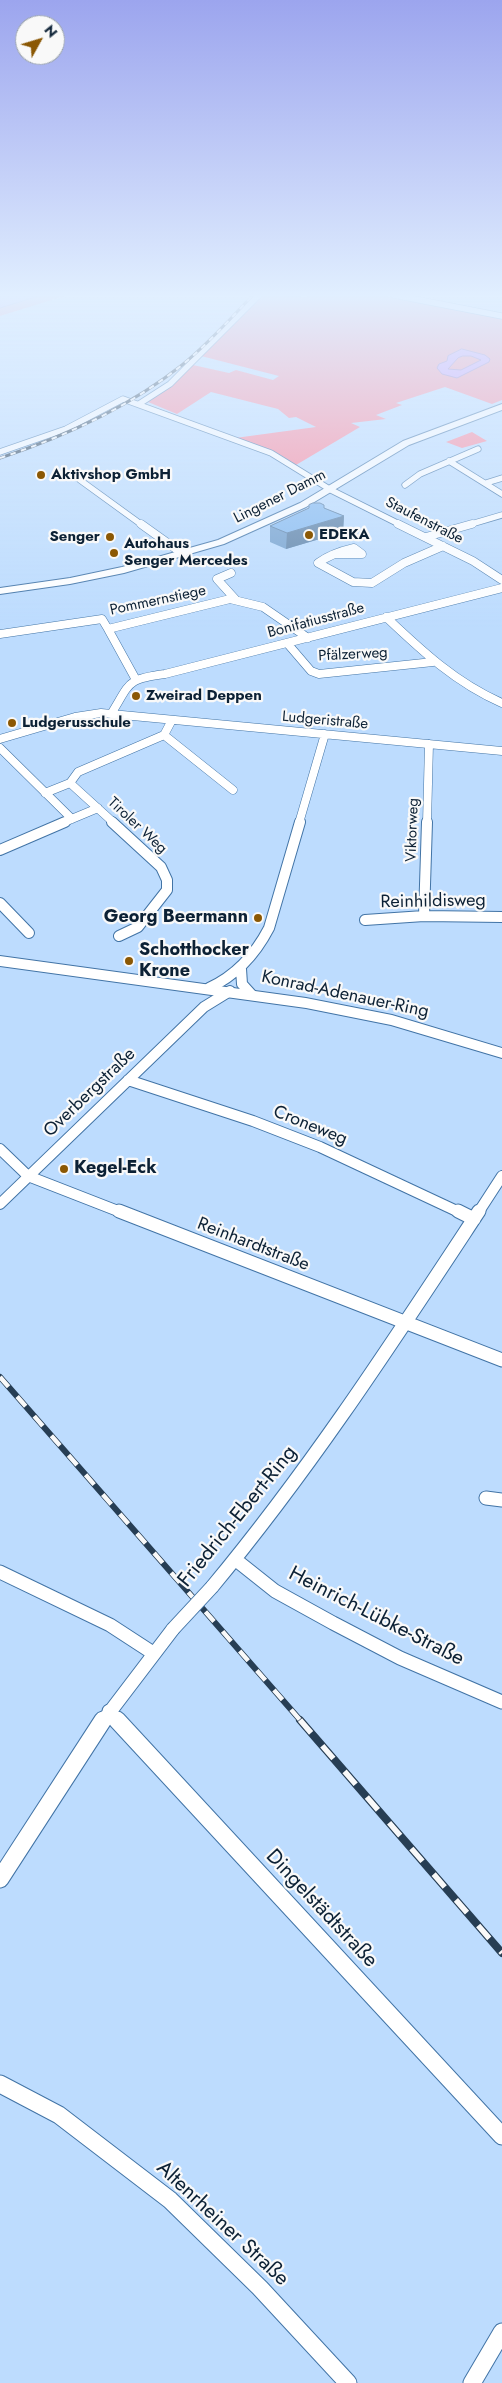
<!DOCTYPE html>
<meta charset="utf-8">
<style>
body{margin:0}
#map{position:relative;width:502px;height:2383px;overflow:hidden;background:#bddcfe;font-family:Jost,sans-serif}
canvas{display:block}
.north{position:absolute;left:15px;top:15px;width:50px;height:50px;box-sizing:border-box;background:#f9f9f9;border:1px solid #9aa3ab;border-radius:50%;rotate:51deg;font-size:14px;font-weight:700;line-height:20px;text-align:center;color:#0c2135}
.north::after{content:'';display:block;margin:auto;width:18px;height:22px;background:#8b5804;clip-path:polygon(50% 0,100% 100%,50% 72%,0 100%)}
</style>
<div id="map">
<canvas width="502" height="2383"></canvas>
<div class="north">N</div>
</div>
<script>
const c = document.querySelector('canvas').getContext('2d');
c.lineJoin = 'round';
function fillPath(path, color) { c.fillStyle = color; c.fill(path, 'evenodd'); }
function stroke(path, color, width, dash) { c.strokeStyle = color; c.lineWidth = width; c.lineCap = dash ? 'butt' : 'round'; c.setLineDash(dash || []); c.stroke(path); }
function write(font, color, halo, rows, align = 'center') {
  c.font = font + ' Jost,sans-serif'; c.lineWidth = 4.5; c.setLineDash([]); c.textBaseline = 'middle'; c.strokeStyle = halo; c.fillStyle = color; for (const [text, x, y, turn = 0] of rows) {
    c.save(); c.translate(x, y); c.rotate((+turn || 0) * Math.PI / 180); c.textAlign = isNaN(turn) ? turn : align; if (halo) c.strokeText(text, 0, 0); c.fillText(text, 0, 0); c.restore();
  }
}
fillPath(new Path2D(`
 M 42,295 L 68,295 L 0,316 L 0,308 Z
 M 262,295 L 307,297 L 310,295 L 379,295 L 502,318 L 502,400 L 492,404 L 445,387 L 396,403 L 402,405 L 376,415 L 386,419 L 351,423 L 360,427 L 296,465 L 282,456 L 235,438 L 316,427 L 296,417 L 289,418 L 278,409 L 211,392 L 177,414 L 148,402 L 172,384 L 193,365 L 229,373 L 236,370 L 273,380 L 279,376 L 201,356 Z
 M 472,432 L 487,441 L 462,448 L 446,442 Z`), '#fe859a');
const water = new Path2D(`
 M 0,295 L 42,295 L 0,308 Z
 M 462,349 L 485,355 L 490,359 L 489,362 L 457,378 L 442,374 L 437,368 L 439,364 L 447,361 L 448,356 ZM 463,356 L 471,356 L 481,360 L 461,370 L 448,369 L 458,358 Z`);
fillPath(water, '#cb8ef6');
stroke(water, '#926dbc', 1);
const minorFar4 = new Path2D(`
 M 394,295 L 502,316
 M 139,404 L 170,384 L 259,295
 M 0,452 L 66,429 L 123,399 L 271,453 L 331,490 L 401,525
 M 449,461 L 502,494
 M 80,480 L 142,525
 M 486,483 L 502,478
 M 405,485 L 420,474 L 478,449
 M 468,525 L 502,515`);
const minorFar3 = new Path2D(`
 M 141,524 L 183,554
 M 398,524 L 473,561 L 502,580
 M 426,537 L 472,524
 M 335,554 L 362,554 L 354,548 C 341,551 329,555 318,563 L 353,582 L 372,583 L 404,563 L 443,546
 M 231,573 L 217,579 L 236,600
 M 386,617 C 422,651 456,683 502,703
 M 108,629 L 135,678
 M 0,634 L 102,619 L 108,629 L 230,599 L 263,607 L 308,638
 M 287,643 L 311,671 L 319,674 L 433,662
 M 111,714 C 131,682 126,679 165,674 L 502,588
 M 164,735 L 233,790
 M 0,739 L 75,717 L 101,713 L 502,751
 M 0,748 L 72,819
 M 70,783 L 114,823
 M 45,793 L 70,783 L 78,772 L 164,735 L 172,720
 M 62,823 L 98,808
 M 299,823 L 325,734
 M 427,823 L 429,744`);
const minorFar2 = new Path2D(`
 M 112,822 L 161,867 L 167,880 L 167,890 L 138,927 L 119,936
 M 0,850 L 65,822
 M 0,903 L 29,933
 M 424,916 L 427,822
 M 365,920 L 424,916 L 502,917
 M 241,969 L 242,984 L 252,995
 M 209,988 C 237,975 255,955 269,928 L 300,822
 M 128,1080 L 253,1121 L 320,1147 L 461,1213
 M 0,1149 L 28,1176 L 123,1213
 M 0,1204 L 204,1007 L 230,991
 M 478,1213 L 502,1176`);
const minorFar1 = new Path2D(`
 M 119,1211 L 502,1360
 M 458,1211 L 474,1219
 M 486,1498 L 502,1500
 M 236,1560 L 275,1591 L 333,1623 L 400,1658 L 502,1702
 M 0,1572 L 110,1625 L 153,1653
 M 212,1587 C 311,1468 394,1340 479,1211
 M 109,1711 L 118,1721
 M 103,1721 L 173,1629`);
const minor = new Path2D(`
 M 117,1720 L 502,2136
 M 0,1879 L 103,1720
 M 0,2084 L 59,2115 L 170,2200 L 260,2288 L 348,2383
 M 472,2383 L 502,2332`);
const secondary = new Path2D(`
 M 502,404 L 502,410 L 409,445 L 306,507 L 224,544 L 124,573 L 70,584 L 0,594 L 0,588 L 70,578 L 122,567 L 218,540 L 300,503 L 403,441 Z
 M 0,956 L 306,998 L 392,1015 L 502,1048 L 502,1058 L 391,1025 L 306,1008 L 0,966 Z`);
stroke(minorFar4, '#4274a6', 7);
stroke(minorFar3, '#4274a6', 9);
stroke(minorFar2, '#4274a6', 12);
stroke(minorFar1, '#4274a6', 15);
stroke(minor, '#4274a6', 19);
stroke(secondary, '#4274a6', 2);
stroke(minorFar4, '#fff', 5.5);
stroke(minorFar3, '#fff', 8);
stroke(minorFar2, '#fff', 10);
stroke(minorFar1, '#fff', 13);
stroke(minor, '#fff', 17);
fillPath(secondary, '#fff');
const railFar2 = new Path2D(`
 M 0,458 C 66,436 128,408 182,365 C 208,344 230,319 253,295`);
const railFar1 = new Path2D(`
 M 0,1377 L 301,1721`);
const rail = new Path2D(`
 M 300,1720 L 502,1953`);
stroke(railFar2, '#273e54', 3);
stroke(railFar1, '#273e54', 6);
stroke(rail, '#273e54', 8);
stroke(railFar2, '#f9f9f9', 2, [5.5]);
stroke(railFar1, '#f9f9f9', 4.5, [13]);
stroke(rail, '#f9f9f9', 5.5, [17]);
const minorBridge = new Path2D(`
 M 173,1629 L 212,1587`);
stroke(minorBridge, '#4274a6', 15, []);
stroke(minorBridge, '#fff', 13);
fillPath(new Path2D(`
 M 309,505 L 324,508 L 344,516 L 343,532 L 286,549 L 270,542 L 270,526 L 309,508 Z`), '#75a1ce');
fillPath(new Path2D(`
 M 344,516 L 343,532 L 286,549 L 287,533 Z`), '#5f83a8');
const building = new Path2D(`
 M 313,503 L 320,503 L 324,505 L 324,508 L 344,516 L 287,533 L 270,526 L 309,508 L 309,505 Z`);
fillPath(building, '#88bbf0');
stroke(building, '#5f83a8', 1);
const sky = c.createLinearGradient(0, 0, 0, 629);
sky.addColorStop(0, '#9ca5ee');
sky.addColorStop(0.47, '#e1efff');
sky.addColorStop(1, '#e1efff00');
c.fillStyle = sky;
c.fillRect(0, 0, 502, 629);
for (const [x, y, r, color] of [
 [41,475,5,"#8b5804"],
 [309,535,5,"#8b5804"],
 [110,537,5,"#8b5804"],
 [114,553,5,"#8b5804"],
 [136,696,5,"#8b5804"],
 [12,723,5,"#8b5804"],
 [258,918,5,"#8b5804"],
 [129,961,5,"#8b5804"],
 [64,1169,5,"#8b5804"]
]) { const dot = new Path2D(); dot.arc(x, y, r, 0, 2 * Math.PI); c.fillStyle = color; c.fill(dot); stroke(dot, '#f9f9f9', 2); }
write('bold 15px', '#0c2135', '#f9f9f9', [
 ["Aktivshop GmbH",51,475],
 ["EDEKA",319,535],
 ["Senger",100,537,"right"],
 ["Autohaus",124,544],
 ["Senger Mercedes",124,561],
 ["Zweirad Deppen",146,696],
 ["Ludgerusschule",22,723]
], 'left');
write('15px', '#0c2135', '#f9f9f9', [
 ["Lingener Damm",280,497,-27],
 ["Staufenstraße",424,521,27],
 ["Pommernstiege",158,601,-12],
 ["Bonifatiusstraße",316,621,-15],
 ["Pfälzerweg",353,655,-3],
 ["Ludgeristraße",325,721,5],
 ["Tiroler Weg",137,826,43],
 ["Viktorweg",413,830,-88]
]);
write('18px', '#0c2135', '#f9f9f9', [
 ["Reinhildisweg",433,902,-1],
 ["Konrad-Adenauer-Ring",345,995,12],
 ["Overbergstraße",90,1093,-44],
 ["Croneweg",310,1126,22],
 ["Reinhardtstraße",253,1245,21]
]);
write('bold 18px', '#0c2135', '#f9f9f9', [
 ["Georg Beermann",248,918,"right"],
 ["Schotthocker",139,951],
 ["Krone",139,972],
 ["Kegel-Eck",74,1169]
], 'left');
write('21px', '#0c2135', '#f9f9f9', [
 ["Friedrich-Ebert-Ring",238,1517,-51],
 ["Heinrich-Lübke-Straße",376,1617,27],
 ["Dingelstädtstraße",321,1909,47],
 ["Altenrheiner Straße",222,2224,43]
]);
</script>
